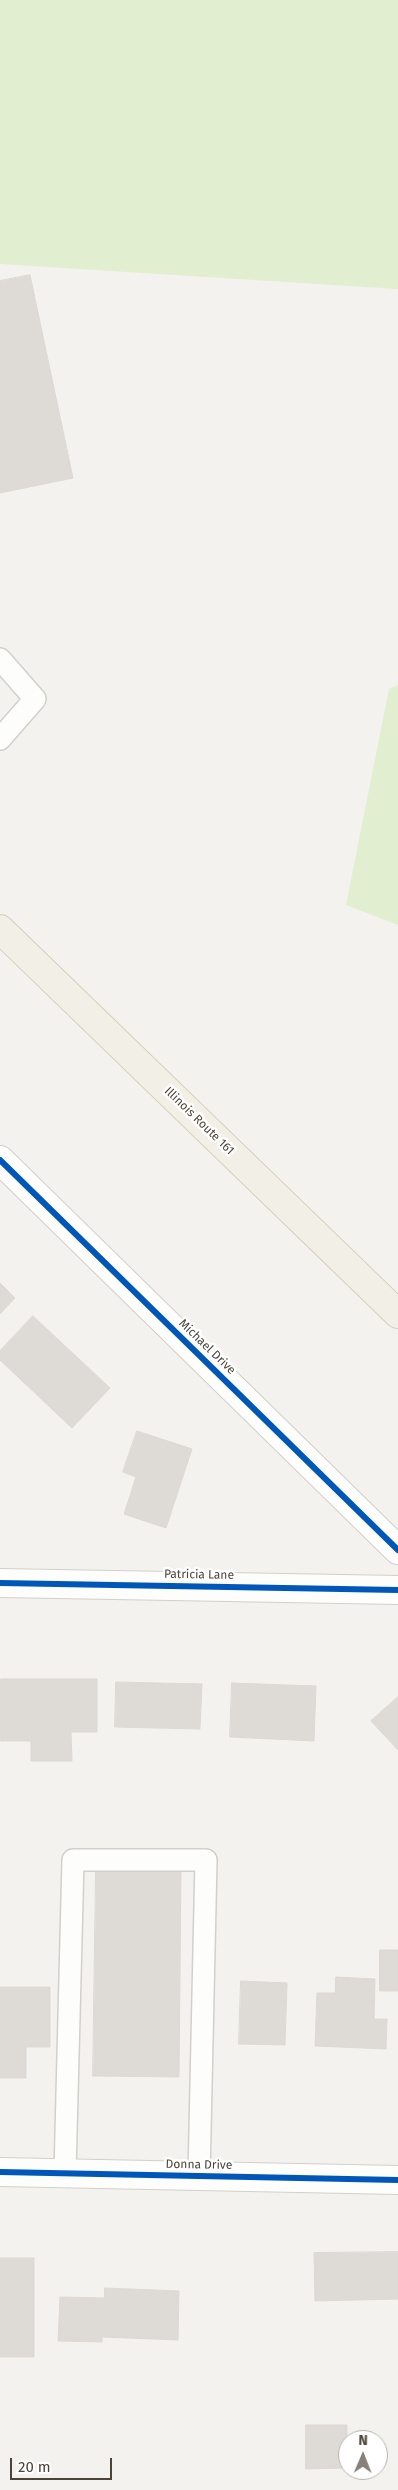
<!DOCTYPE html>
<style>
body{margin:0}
#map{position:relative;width:398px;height:2490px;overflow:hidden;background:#f4f2ee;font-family:"Fira Sans",sans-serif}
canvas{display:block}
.north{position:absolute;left:338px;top:2430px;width:50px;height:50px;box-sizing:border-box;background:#fff;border:1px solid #b7b4b0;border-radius:50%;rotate:1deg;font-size:14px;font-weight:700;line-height:20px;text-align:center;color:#4b4439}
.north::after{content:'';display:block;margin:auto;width:18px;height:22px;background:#868178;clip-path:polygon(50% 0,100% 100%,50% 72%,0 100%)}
.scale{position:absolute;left:10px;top:2458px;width:102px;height:22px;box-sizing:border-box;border:2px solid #4b4439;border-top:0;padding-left:6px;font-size:15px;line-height:18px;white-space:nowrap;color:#4b4439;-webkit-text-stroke:4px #fff;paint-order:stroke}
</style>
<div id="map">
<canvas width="398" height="2490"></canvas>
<div class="north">N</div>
<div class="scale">20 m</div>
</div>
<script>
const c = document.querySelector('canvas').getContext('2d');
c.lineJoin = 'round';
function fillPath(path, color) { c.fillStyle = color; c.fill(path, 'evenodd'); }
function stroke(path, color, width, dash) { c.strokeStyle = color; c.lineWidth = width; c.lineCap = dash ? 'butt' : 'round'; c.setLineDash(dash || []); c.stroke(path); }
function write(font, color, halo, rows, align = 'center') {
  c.font = font + ' "Fira Sans",sans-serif'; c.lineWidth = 5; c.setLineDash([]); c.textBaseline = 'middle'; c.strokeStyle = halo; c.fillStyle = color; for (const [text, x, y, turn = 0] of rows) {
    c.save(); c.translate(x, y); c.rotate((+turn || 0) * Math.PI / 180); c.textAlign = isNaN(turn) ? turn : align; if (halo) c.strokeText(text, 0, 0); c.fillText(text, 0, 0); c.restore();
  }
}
fillPath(new Path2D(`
 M 0,0 L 398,0 L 398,289 L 0,264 Z
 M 398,685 L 398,925 L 346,905 L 389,689 Z`), '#e1eecf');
const building = new Path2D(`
 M 30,275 L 73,478 L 0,493 L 0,281 Z
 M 0,1283 L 15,1298 L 0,1314 Z
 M 33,1316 L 110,1388 L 72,1428 L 0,1360 L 0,1351 Z
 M 137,1431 L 192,1449 L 166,1528 L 124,1514 L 136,1477 L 123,1472 Z
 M 1,1679 L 97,1679 L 97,1732 L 71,1732 L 72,1761 L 31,1761 L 31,1741 L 1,1741 Z
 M 116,1682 L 202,1684 L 200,1729 L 115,1727 Z
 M 232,1683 L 316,1686 L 314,1741 L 230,1737 Z
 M 398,1697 L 398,1750 L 371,1721 Z
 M 96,1869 L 181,1870 L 179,2077 L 93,2076 Z
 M 380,1950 L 398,1950 L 398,1991 L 380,1991 Z
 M 336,1977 L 375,1979 L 374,2019 L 387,2019 L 386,2049 L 315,2046 L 317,1993 L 335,1993 Z
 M 241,1981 L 287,1983 L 285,2045 L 239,2044 Z
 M 0,1987 L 50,1987 L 50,2047 L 26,2047 L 26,2078 L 0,2078 Z
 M 398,2252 L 398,2299 L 315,2301 L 314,2253 Z
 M 0,2258 L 34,2258 L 34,2357 L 0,2357 Z
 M 105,2288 L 179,2291 L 178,2340 L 102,2337 L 102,2342 L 58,2341 L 60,2297 L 104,2298 Z
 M 306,2425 L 347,2425 L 347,2468 L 306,2469 Z`);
fillPath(building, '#dedbd6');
stroke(building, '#dcd9d4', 1);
const service = new Path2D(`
 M 0,659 L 35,699 L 0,739
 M 65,2173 L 73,1860 L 206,1860 L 199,2176`);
const minor = new Path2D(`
 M 0,1160 L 398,1550
 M 0,1583 L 398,1590
 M 0,2172 L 398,2180`);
const primary = new Path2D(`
 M 0,929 L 398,1314`);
stroke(service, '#d2d0cb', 24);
stroke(minor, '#d2d0cb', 30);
stroke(primary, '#d6cebb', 30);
stroke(service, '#fdfdfc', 21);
stroke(minor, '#fdfdfc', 28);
stroke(primary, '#f2efe6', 28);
stroke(new Path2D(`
 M 0,1160 L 398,1550
 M 0,1583 L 398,1590
 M 0,2172 L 398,2180`), '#0057b8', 6);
write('12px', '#4b4439', '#fff', [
 ["Illinois Route 161",199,1121,44],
 ["Michael Drive",207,1347,44],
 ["Patricia Lane",199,1575,1],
 ["Donna Drive",199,2165,1]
]);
</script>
